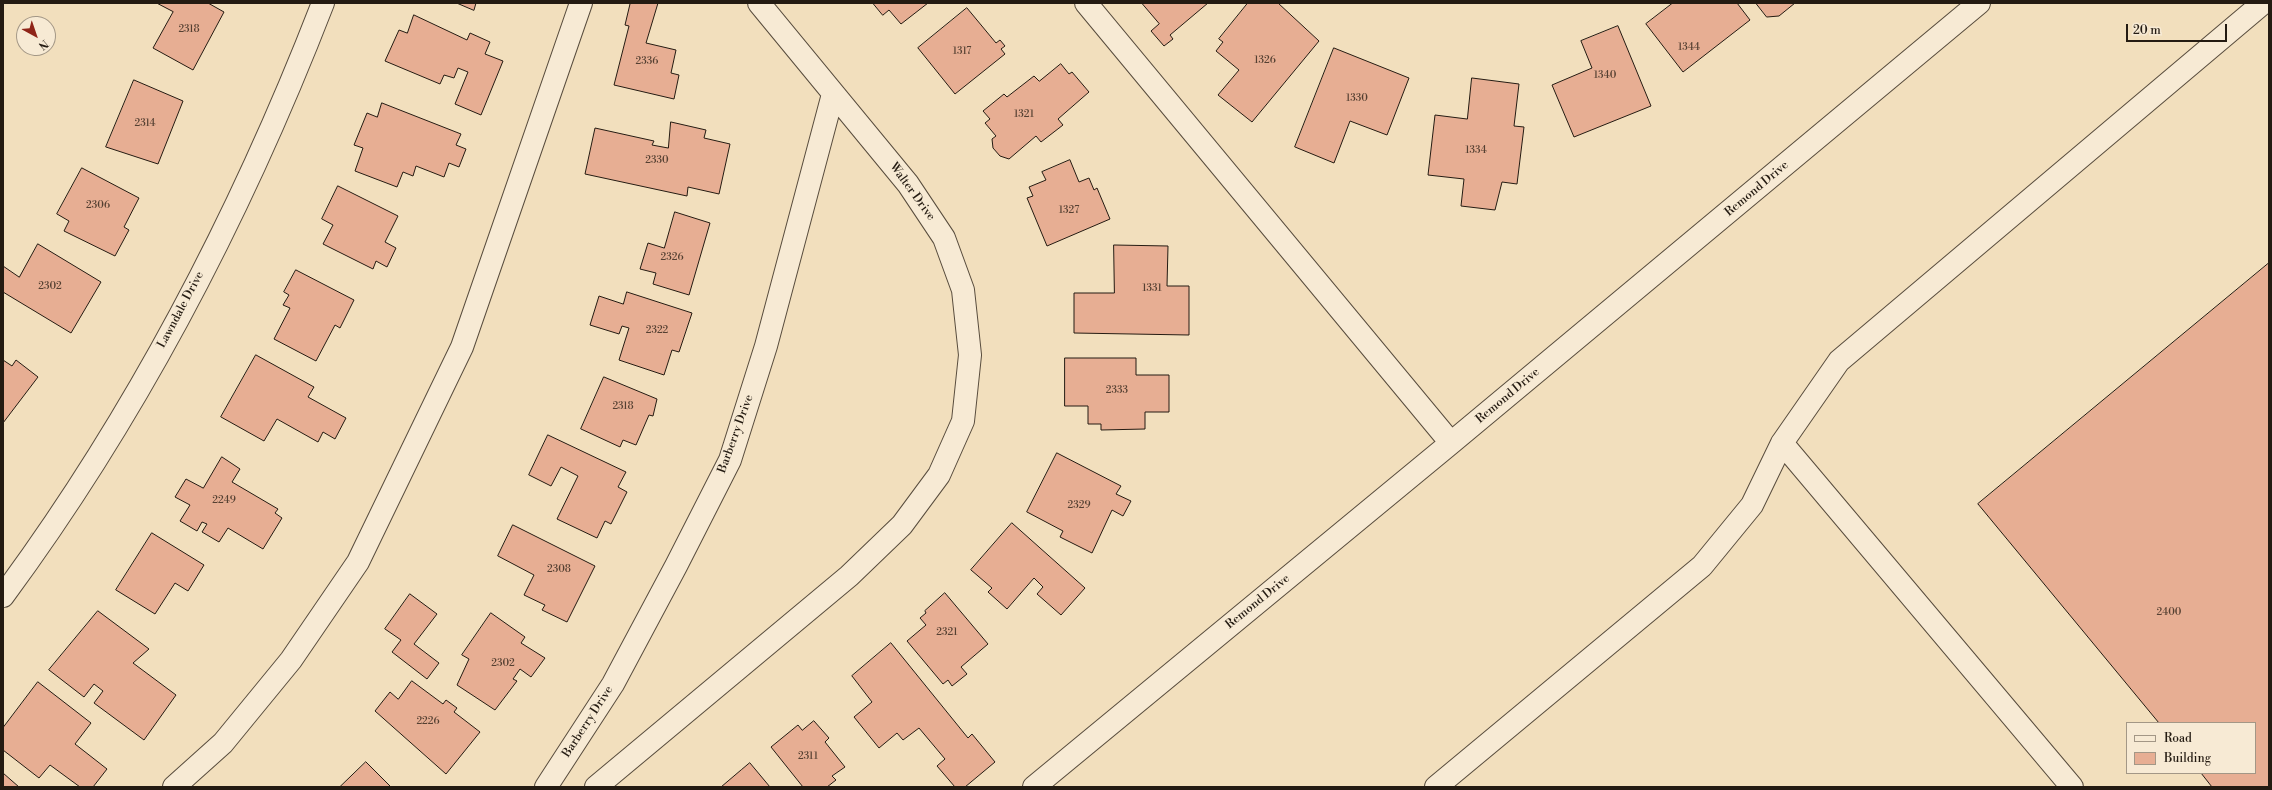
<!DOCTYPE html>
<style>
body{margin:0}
#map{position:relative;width:2272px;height:790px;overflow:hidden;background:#f2dfbd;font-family:"Libre Bodoni",serif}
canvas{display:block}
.frame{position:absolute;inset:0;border:4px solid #241b12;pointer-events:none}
.legend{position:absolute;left:2126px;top:722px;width:130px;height:52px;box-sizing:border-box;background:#f7ead4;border:1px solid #a39786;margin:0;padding:5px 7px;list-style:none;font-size:12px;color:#241b12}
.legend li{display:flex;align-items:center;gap:8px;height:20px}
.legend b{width:20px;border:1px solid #a39786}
.north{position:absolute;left:16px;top:16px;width:40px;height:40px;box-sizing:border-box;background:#f7ead4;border:1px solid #a39786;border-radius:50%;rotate:140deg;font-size:11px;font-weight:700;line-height:16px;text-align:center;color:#241b12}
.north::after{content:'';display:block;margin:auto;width:14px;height:18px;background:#8f2418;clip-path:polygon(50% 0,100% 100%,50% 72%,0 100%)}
.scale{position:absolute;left:2126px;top:24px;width:101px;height:18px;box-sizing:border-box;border:2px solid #241b12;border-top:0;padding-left:5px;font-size:12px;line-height:14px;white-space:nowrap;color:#241b12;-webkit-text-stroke:3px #f7ead4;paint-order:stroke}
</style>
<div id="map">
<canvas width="2272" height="790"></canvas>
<div class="frame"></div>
<ul class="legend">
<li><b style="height:5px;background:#f7ead4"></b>Road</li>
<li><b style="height:11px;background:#e7ae93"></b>Building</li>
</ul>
<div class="north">N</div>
<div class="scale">20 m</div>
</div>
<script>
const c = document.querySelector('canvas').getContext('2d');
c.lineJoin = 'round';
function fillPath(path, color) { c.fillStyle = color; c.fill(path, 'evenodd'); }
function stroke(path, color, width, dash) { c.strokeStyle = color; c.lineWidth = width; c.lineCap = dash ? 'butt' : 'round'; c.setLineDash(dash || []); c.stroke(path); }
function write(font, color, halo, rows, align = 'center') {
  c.font = font + ' "Libre Bodoni",serif'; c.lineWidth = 3; c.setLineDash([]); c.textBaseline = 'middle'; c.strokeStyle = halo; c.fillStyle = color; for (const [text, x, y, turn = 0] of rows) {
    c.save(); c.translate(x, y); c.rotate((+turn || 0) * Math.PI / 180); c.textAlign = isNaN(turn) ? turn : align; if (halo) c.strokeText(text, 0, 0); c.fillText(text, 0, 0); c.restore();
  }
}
const building = new Path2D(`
 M 157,3 L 208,3 L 224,12 L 193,70 L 153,48 L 173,12 Z
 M 457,3 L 476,3 L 474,10 Z
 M 626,3 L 658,3 L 646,43 L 676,50 L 671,73 L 679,75 L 674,99 L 614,85 L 629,26 L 625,25 L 630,4 Z
 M 873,3 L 928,3 L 901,24 L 889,10 L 883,15 Z
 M 1142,3 L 1208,3 L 1170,35 L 1173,39 L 1164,46 L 1151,31 L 1159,24 Z
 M 1248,3 L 1278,3 L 1319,41 L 1252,122 L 1218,95 L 1239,70 L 1216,51 L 1223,42 L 1219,39 Z
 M 1673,3 L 1737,3 L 1750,20 L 1683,72 L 1646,24 Z
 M 1756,3 L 1795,3 L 1779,16 L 1767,17 Z
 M 967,8 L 996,43 L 1000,40 L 1005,46 L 1001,49 L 1005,54 L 955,94 L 918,48 Z
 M 414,15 L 467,40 L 470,33 L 490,42 L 485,54 L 503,61 L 481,115 L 455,104 L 468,72 L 458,68 L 454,78 L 444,75 L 440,84 L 385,61 L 399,30 L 407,33 Z
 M 1618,26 L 1651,106 L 1574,137 L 1552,85 L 1592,68 L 1581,41 Z
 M 1334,48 L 1409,78 L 1387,135 L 1350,121 L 1334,163 L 1295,147 Z
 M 1061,64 L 1069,74 L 1072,72 L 1089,92 L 1058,119 L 1063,125 L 1041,142 L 1036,136 L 1009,159 L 1000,156 L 993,148 L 992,139 L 996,136 L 985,123 L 990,119 L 983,111 L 1004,94 L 1007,97 L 1034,76 L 1039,81 Z
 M 1472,78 L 1519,84 L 1514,126 L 1524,127 L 1517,184 L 1502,182 L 1495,210 L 1461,206 L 1464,179 L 1428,175 L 1435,115 L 1467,119 Z
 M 134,80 L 183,101 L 158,164 L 106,147 Z
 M 382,103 L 461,134 L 456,145 L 466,149 L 459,167 L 449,163 L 444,177 L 416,166 L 413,176 L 403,172 L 397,187 L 355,171 L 363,148 L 354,145 L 367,113 L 377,117 Z
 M 671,122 L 706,130 L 704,138 L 730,144 L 719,194 L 688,187 L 687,196 L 585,174 L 595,128 L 654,141 L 652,145 L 668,148 Z
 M 1070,160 L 1079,182 L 1089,178 L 1094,190 L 1097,188 L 1110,219 L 1047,246 L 1027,198 L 1033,196 L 1029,187 L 1046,180 L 1042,172 Z
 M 82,168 L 139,198 L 124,227 L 129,230 L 115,256 L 64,231 L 69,221 L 57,214 Z
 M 338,186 L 398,216 L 385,242 L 396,248 L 387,267 L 376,261 L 373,269 L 323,244 L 333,225 L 322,219 Z
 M 675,212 L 710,223 L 689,295 L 653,284 L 656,273 L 640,269 L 648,243 L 664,248 Z
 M 38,244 L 101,282 L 71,333 L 3,292 L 3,266 L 19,277 Z
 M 1114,245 L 1168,246 L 1167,286 L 1189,286 L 1189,335 L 1074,333 L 1074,293 L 1114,293 Z
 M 2269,263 L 2269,787 L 2212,787 L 2201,773 L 2255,773 L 2255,723 L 2159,723 L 1978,504 Z
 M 296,270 L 354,300 L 340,328 L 335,325 L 316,361 L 274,339 L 290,308 L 283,305 L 289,295 L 284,292 Z
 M 627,292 L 692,313 L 679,352 L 672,350 L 664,375 L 619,360 L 629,328 L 622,326 L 619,334 L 590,325 L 599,296 L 623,304 Z
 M 256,355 L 314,387 L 308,397 L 346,418 L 335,439 L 323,432 L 318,442 L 277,419 L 264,441 L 221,417 Z
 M 1065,358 L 1136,358 L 1136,375 L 1169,375 L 1169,412 L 1145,412 L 1145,429 L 1101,430 L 1101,424 L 1088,424 L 1088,406 L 1065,406 Z
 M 3,360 L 12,366 L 16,360 L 38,377 L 3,423 Z
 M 604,377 L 657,399 L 653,416 L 649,415 L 636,445 L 623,440 L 620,447 L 581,429 Z
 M 548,435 L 626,472 L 618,487 L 627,492 L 611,524 L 605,521 L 597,538 L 557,519 L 578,476 L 561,467 L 551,486 L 529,475 Z
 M 1057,453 L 1121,486 L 1116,494 L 1131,501 L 1123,516 L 1112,510 L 1092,553 L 1060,537 L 1063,531 L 1027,512 Z
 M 222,457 L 240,469 L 232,482 L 278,509 L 275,513 L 282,518 L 263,549 L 228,528 L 219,542 L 202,532 L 207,524 L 202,522 L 197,531 L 180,521 L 190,505 L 175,497 L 186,479 L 203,488 Z
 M 1012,523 L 1085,588 L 1061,615 L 1037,594 L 1043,587 L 1034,578 L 1007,609 L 988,592 L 992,588 L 971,570 Z
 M 513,525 L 595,566 L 567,622 L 542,610 L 545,605 L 524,595 L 534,575 L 498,556 Z
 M 152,533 L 204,565 L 188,591 L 175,583 L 155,614 L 116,590 Z
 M 945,593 L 988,644 L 961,667 L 967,674 L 952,686 L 948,680 L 943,684 L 907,641 L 926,625 L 920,618 L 926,613 L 925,611 Z
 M 410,594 L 437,614 L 414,644 L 439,663 L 427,679 L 392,652 L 401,640 L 385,629 Z
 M 98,611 L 149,649 L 133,663 L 176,695 L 144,740 L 94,703 L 103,691 L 94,684 L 84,697 L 49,670 Z
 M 491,613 L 525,637 L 521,643 L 545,658 L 531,677 L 520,669 L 513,679 L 517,681 L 495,710 L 457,685 L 469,659 L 462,655 Z
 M 891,643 L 968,738 L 972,734 L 995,762 L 965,787 L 955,787 L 937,766 L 945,759 L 919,728 L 903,740 L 897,733 L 879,748 L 854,717 L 872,702 L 852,676 Z
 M 412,681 L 443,704 L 446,700 L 457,708 L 454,712 L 480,732 L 446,774 L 375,711 L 390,692 L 398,699 Z
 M 38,682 L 91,723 L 75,744 L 107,769 L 93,787 L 80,787 L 50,765 L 39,778 L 3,750 L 3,728 Z
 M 814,721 L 829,738 L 825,742 L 845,767 L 832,776 L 836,780 L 827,787 L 803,787 L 771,747 L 798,725 L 802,730 Z
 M 366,762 L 391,787 L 340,787 Z
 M 750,763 L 770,787 L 721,787 L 741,770 Z
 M 3,773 L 19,787 L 3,787 Z`);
fillPath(building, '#e7ae93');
stroke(building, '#241b12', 1);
const minor = new Path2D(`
 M 1086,3 L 1451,443
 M 1782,443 L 2072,787
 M 3,596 C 136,416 242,212 323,3
 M 174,787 L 223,743 L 291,660 L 358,562 L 462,347 L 581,3
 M 546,787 L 613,684 L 676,566 L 730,460 L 766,346 L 833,94
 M 596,787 L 849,576 L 902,525 L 939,475 L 963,421 L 970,355 L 963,290 L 944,238 L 908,184 L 759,3
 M 1034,787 L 1451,443 L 1979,3
 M 1436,787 L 1702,566 L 1752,505 L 1782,443 L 1839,361 L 2263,3`);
stroke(minor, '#584c3d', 24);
stroke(minor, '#f7ead4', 22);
write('10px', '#554032', null, [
 ["2318",189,30],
 ["1344",1689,48],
 ["1317",962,52],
 ["1326",1265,61],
 ["2336",647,62],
 ["1340",1605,76],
 ["1330",1357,99],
 ["1321",1024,115],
 ["2314",145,124],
 ["1334",1476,151],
 ["2330",657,161],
 ["2306",98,206],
 ["1327",1069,211],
 ["2326",672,258],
 ["2302",50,287],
 ["1331",1152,289],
 ["2322",657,331],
 ["2333",1117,391],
 ["2318",623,407],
 ["2249",224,501],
 ["2329",1079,506],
 ["2308",559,570],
 ["2400",2169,613],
 ["2321",947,633],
 ["2302",503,664],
 ["2226",428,722],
 ["2311",808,757]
]);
write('12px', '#241b12', '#f7ead4', [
 ["Remond Drive",1757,189,-40],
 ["Walter Drive",912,192,54],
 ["Lawndale Drive",181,310,-62],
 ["Remond Drive",1508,396,-40],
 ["Barberry Drive",736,434,-70],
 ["Remond Drive",1258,602,-39],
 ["Barberry Drive",588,722,-57]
]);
</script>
